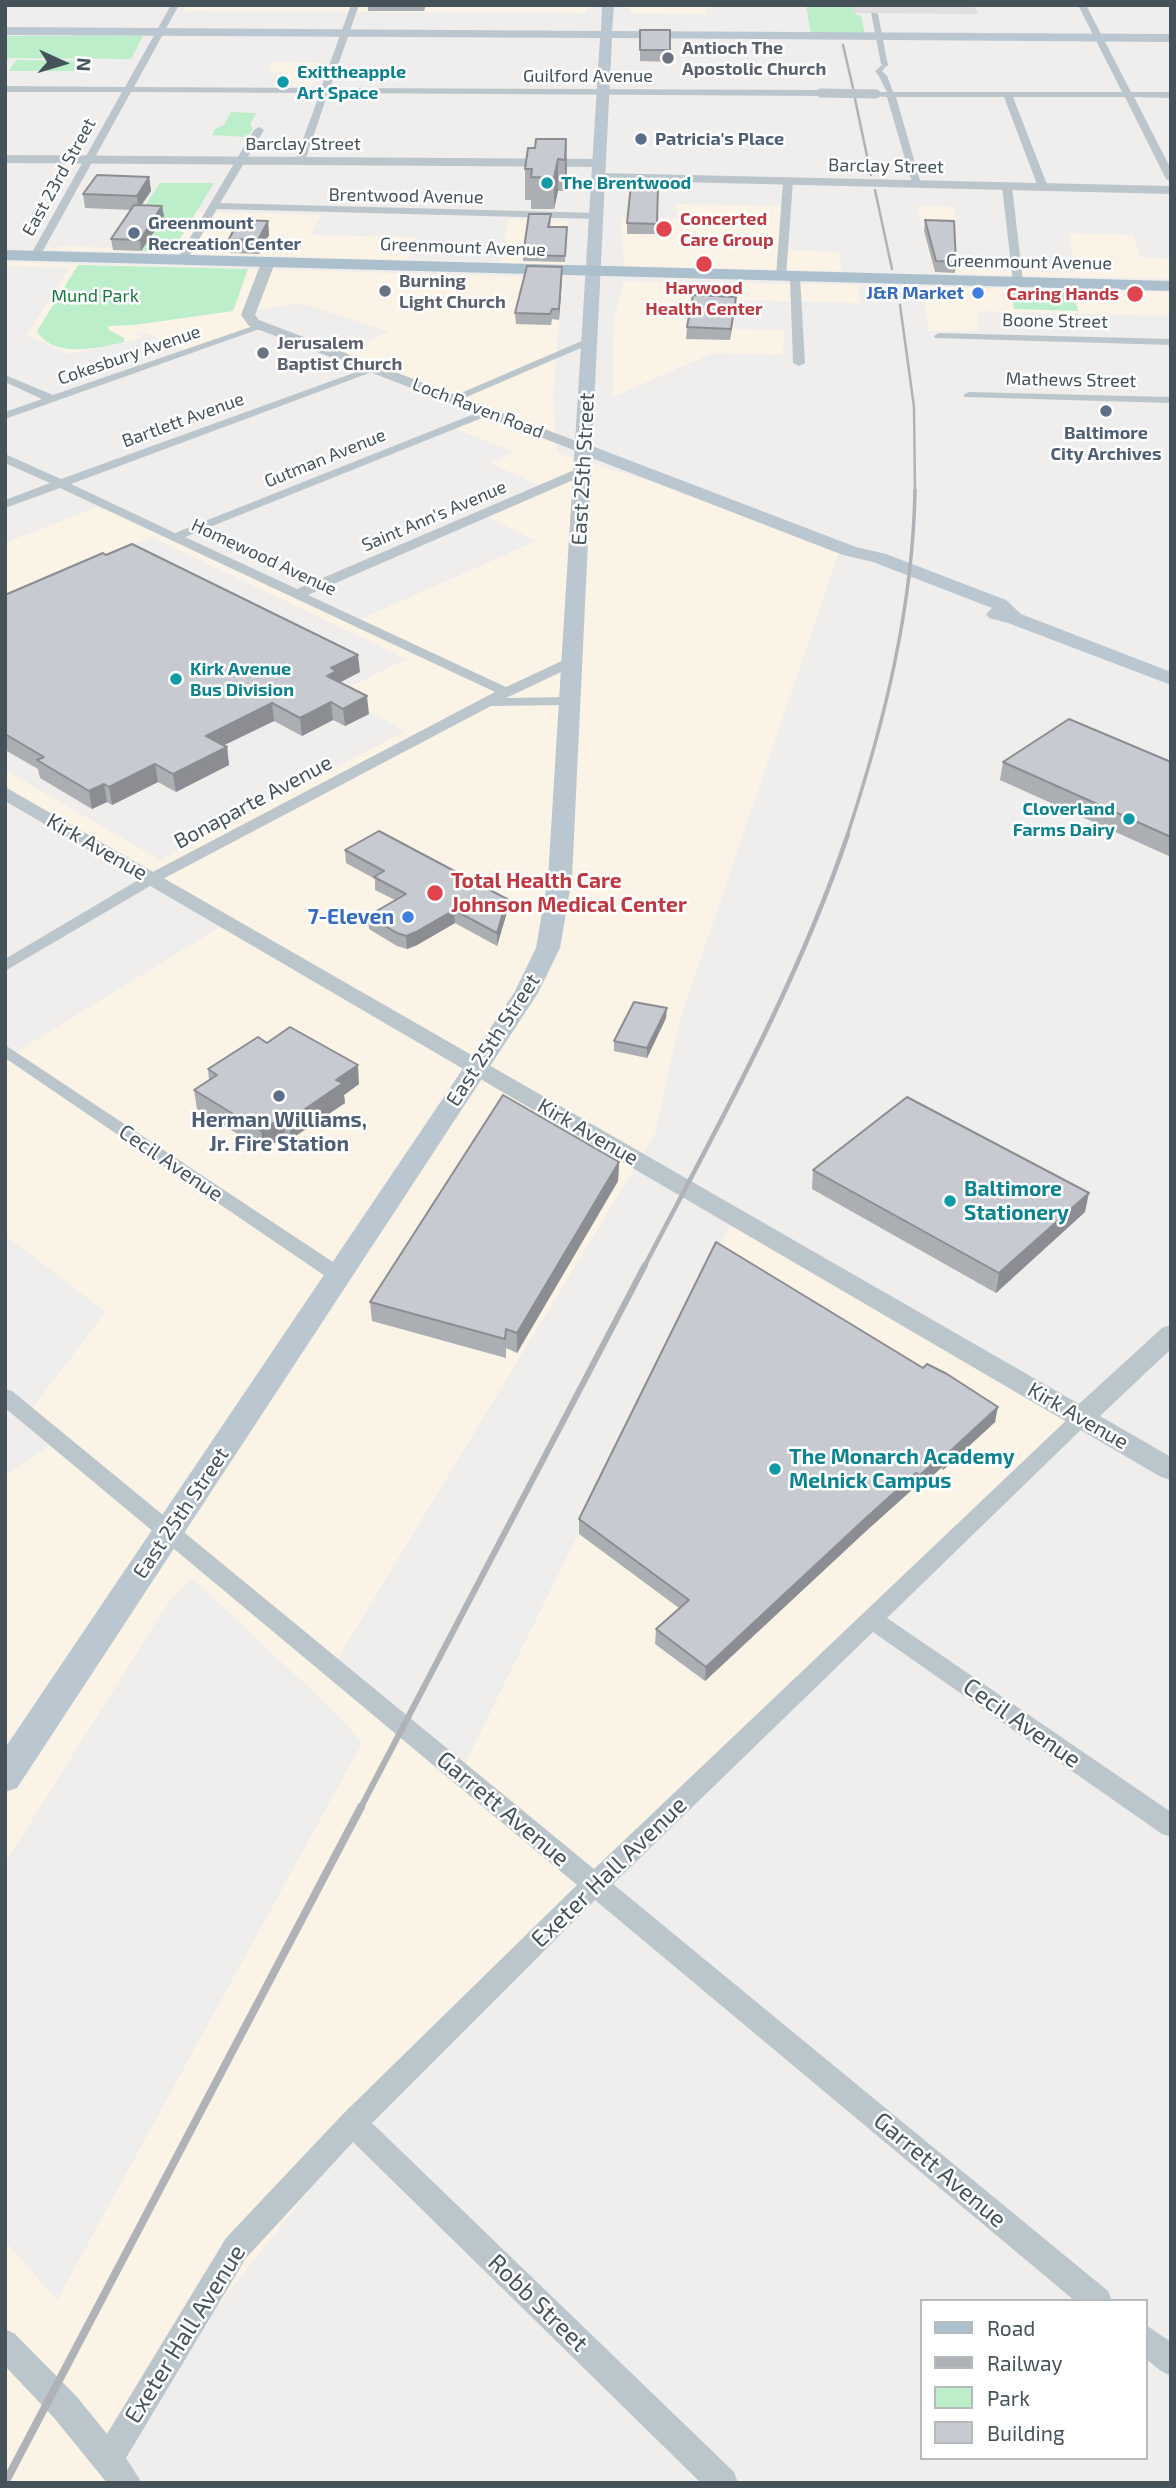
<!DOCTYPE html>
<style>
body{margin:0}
#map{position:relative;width:1176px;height:2488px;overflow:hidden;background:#f0eded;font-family:"Exo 2",sans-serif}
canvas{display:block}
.frame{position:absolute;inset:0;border:7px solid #45525a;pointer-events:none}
.legend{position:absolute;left:920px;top:2299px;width:228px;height:161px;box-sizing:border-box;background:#fff;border:2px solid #b5babd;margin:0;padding:9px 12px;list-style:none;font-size:21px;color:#45525a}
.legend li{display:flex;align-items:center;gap:14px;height:35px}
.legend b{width:35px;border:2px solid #b5babd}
.north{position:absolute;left:28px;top:28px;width:70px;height:70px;-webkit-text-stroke:5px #fff;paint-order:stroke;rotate:94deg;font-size:19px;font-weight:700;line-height:28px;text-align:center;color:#45525a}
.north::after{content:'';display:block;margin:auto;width:24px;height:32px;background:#45525a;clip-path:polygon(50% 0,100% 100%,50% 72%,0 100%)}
</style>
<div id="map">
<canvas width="1176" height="2488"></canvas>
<div class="frame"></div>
<ul class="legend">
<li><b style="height:9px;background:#acbfcc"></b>Road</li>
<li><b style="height:9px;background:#afb3b7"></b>Railway</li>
<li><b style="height:19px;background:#bbeec9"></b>Park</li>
<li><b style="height:19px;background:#c7cad0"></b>Building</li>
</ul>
<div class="north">N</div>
</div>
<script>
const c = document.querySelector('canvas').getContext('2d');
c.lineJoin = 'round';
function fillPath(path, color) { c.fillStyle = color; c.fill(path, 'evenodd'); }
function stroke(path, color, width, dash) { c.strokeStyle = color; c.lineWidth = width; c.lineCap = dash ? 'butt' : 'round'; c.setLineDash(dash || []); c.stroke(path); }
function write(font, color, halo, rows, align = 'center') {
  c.font = font + ' "Exo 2",sans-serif'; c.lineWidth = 5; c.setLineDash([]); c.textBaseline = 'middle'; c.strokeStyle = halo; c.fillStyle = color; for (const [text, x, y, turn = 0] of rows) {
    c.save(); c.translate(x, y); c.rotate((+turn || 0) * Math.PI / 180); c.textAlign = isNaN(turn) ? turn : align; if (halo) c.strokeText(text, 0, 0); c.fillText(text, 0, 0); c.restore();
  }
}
fillPath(new Path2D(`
 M 187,5 L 587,5 L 586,13 L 184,11 Z
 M 630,5 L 706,5 L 707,14 L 630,13 Z
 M 272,62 L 320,63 L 311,86 L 276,85 L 282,72 L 268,71 Z
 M 677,204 L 782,206 L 779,250 L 839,252 L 842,271 L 624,266 L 621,218 L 677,218 Z
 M 917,206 L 954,207 L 958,269 L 1074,273 L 1069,233 L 1133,235 L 1140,257 L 1171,259 L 1171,279 L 934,273 Z
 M 138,210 L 321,215 L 311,235 L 416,237 L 408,260 L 57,250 L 59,246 L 114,248 Z
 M 508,219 L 569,221 L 565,265 L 500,263 Z
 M 5,262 L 563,278 L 553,395 L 557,453 L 719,502 L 840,549 L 680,1020 L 655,1134 L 330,1671 L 458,1778 L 735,1215 L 1079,1414 L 405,2069 L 126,2422 L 112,2483 L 5,2483 L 5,2241 L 57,2300 L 362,1743 L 339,1716 L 192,1578 L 168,1603 L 5,1863 L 5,1476 L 56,1441 L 26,1416 L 106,1312 L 5,1235 L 5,1059 L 223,925 L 5,792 L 5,770 L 160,860 L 405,731 L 336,694 L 406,659 L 152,537 L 5,599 L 5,543 L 104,504 L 354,622 L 536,541 L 482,514 L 545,488 L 490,463 L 514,452 L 447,425 L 480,412 L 333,355 L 389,332 L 301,303 L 251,311 L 260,326 L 188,351 L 143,332 L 135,335 L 143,338 L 69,354 L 27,335 L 69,268 L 5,266 Z
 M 624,281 L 859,285 L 860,303 L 736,300 L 734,329 L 784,330 L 783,355 L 713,353 L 613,397 L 614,318 Z
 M 921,287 L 1171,292 L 1171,316 L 978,311 L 978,331 L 929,331 Z`), '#fbf3e5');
fillPath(new Path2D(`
 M 852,5 L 974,5 L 978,14 L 853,13 Z`), '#e1dedf');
fillPath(new Path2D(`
 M 806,5 L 852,5 L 853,13 L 861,16 L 865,34 L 811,34 Z
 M 5,36 L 143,36 L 131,59 L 5,58 Z
 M 16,60 L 89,61 L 83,71 L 9,71 Z
 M 231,112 L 256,113 L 250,125 L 253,129 L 247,137 L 212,135 L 215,129 L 224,125 Z
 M 160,183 L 214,183 L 172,252 L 141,251 L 163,217 L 143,209 Z
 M 78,265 L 248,269 L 233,311 L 134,325 L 108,326 L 109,330 L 124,338 L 124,342 C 99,348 53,359 37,331 Z
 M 1010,289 L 1073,291 L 1078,311 L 1014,309 Z`), '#bbeec9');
fillPath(new Path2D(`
 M 885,62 L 888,64 L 882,71 L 887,76 L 894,94 L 891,96 C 884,91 882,78 875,71 Z`), '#bbc6cc');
fillPath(new Path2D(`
 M 171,5 L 179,5 L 134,87 L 321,88 L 351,5 L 359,5 L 330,88 L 821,90 L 825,93 L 821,96 L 328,93 L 305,161 L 300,164 L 295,161 L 320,93 L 131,92 L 40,256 L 31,258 L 30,256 L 122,92 L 5,92 L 5,86 L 125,87 Z
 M 1078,5 L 1086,5 L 1131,92 L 1171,92 L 1171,98 L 1134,97 L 1171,169 L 1171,182 L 1166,179 L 1125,97 L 1013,97 L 1048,187 L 1043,190 L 1038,187 L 1004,97 L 896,97 L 921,184 L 913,186 L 887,97 L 873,96 L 873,92 L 1122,92 Z
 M 871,12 L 878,14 L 888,66 L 881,64 Z
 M 259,127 L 264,130 L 220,203 L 598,213 L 603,216 L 598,219 L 217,209 L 185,263 L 177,263 L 176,261 L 254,130 Z
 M 788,178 L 793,181 L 786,277 L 781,280 L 776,277 L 783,181 Z
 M 1007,183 L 1012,186 L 1023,282 L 1018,285 L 1013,282 L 1002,186 Z
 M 795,274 L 800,277 L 805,363 L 799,366 L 793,363 L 790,277 Z
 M 259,324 L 268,326 L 5,419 L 5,412 L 42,399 L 5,382 L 5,375 L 53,395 Z
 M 939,333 L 1171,339 L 1171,345 L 935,338 L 934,336 Z
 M 591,337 L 595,338 L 595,342 L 457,401 L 447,399 Z
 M 370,367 L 380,369 L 71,484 L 175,533 L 484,410 L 492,410 L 492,414 L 185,537 L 297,589 L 579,468 L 587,468 L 587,474 L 308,595 L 506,687 L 566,659 L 576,659 L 576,665 L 506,698 L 568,697 L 575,701 L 568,705 L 491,706 L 157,882 L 5,971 L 5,959 L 145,876 L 495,692 L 60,488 L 5,508 L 5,500 L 50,483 L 5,463 L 5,454 L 61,479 Z
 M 969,392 L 1171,397 L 1171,403 L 965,397 L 963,395 Z
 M 5,1045 L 345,1270 L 348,1275 L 345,1280 L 331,1280 L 5,1058 Z
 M 5,1389 L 12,1391 L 594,1869 L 1074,1413 L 1081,1410 L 1088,1413 L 1091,1418 L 1088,1423 L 887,1618 L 1171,1812 L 1171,1837 L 1162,1834 L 873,1632 L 613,1884 L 1108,2291 L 1112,2301 L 1075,2301 L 595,1900 L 372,2123 L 734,2472 L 738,2483 L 701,2483 L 353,2142 L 246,2258 L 126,2458 L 142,2483 L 107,2483 L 55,2419 L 5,2366 L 5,2329 L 15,2334 L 77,2397 L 107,2434 L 226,2238 L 343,2114 L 577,1885 L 5,1408 Z
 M 1146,2325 L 1171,2342 L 1171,2376 L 1161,2371 L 1146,2359 Z`), '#bbc6cc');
fillPath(new Path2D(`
 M 5,155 L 600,159 L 606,163 L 600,167 L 5,163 Z
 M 600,173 L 1171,186 L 1171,194 L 596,180 L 594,177 Z
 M 268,259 L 275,263 L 255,315 L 259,320 L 589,446 L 592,449 L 589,452 L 579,452 L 249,326 L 241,315 L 261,263 Z
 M 5,787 L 1079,1404 L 1162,1328 L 1171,1325 L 1171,1349 L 1100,1416 L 1171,1457 L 1171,1480 L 1161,1477 L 5,801 Z`), '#bbc6cc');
fillPath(new Path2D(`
 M 602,5 L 614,5 L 612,31 L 1171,34 L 1171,42 L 612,38 L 592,446 L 856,547 L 886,554 L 1006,600 L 1021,614 L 1171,672 L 1171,685 L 1008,623 L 989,618 L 986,614 L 992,608 L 873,562 L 843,555 L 592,458 L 572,878 L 560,948 L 538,993 L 17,1788 L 5,1792 L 5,1748 L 514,993 L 536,948 L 548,878 L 600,38 L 5,35 L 5,27 L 601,31 Z`), '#bac7d1');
fillPath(new Path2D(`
 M 5,250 L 1171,281 L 1171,291 L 5,260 Z`), '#acbfcc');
stroke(new Path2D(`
 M 843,45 L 853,88
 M 855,99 L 871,175
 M 875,190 L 892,269
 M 900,305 L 914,407 L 915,492`), '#afb3b7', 2.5);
stroke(new Path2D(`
 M 847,836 C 884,724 913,608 915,490`), '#afb3b7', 3.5);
stroke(new Path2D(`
 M 644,1267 C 718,1126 797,985 848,834`), '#afb3b7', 4.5);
stroke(new Path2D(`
 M 360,1809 L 645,1265`), '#afb3b7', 6);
stroke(new Path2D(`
 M 5,2483 L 361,1807`), '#afb3b7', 8);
stroke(new Path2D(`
 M 821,93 L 876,94`), '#bbc6cc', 9);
fillPath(new Path2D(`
 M 368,5 L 426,5 L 424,11 L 368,11 Z
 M 717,5 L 737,5 L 737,6 Z
 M 640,30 L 670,30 L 670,62 L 640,61 Z
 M 566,139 L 567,170 L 565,191 L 558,191 L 554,209 L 531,209 L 531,200 L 525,200 L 525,169 L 535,148 Z
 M 149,177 L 151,191 L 141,206 L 162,206 L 164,217 L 141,251 L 113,250 L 111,239 L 132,210 L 85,208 L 83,194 Z
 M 658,185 L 656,234 L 627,234 L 627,223 Z
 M 551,220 L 550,227 L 567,227 L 565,262 L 523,261 L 523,255 Z
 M 925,220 L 956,262 L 955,273 L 935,272 L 924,231 Z
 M 268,221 L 269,235 L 259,254 L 230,253 L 229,239 Z
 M 562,277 L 559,320 L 552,319 L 551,325 L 516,324 L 515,313 Z
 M 736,297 L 730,340 L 686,339 L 687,327 Z
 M 5,595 L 360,672 L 340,682 L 369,714 L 345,726 L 333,720 L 302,736 L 274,721 L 224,745 L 227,747 L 229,765 L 176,792 L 158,782 L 112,805 L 107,802 L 92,809 L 40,778 L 38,769 L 5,750 Z
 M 1003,762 L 1171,762 L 1171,857 L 1000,780 Z
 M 345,850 L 507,899 L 507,912 L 497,946 L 455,923 L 417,945 L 407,949 L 397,946 L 369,929 L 368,916 L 395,900 L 375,890 L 375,879 L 346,863 Z
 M 666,1018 L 647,1058 L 614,1051 L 614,1041 Z
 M 267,1043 L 359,1084 L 344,1095 L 345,1103 L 291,1139 L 285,1136 L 264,1150 L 197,1109 L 194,1090 L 209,1080 L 208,1069 Z
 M 619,1162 L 618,1181 L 517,1353 L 506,1348 L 506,1358 L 372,1321 L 370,1302 Z
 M 813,1170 L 1085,1212 L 996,1293 L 812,1189 Z
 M 995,1422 L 943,1470 L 941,1468 L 917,1490 L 914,1488 L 865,1532 L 705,1681 L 655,1644 L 656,1629 L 679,1608 L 579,1534 L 579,1519 Z`), '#abaeb3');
fillPath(new Path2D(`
 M 566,139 L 567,170 L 565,191 L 565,160 Z
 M 558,159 L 558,191 L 554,209 L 554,178 Z
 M 149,177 L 151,191 L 138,210 L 137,196 Z
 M 162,206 L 164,217 L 141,251 L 140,240 Z
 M 268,221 L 269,235 L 259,254 L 258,240 Z
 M 562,267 L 562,277 L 559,320 L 559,309 Z
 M 736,297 L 735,308 L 730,340 L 731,329 Z
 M 358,655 L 360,672 L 337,684 L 327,676 L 331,668 Z
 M 367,696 L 369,714 L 345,726 L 343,709 Z
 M 331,702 L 333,720 L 302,736 L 300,718 Z
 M 272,703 L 274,721 L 208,753 L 206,736 Z
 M 227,747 L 229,765 L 176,792 L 173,774 Z
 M 155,764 L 158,782 L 112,805 L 109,787 Z
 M 104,784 L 107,802 L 92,809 L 89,791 Z
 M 507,899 L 507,912 L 497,946 L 497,933 Z
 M 454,910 L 455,923 L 417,945 L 407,949 L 406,936 Z
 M 667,1008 L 666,1018 L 647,1058 L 647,1048 Z
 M 358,1065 L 359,1084 L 344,1095 L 345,1103 L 291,1139 L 289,1120 L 336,1080 Z
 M 283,1117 L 285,1136 L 264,1150 L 261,1131 Z
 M 619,1162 L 618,1181 L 517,1353 L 517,1333 Z
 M 1089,1193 L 1085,1212 L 996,1293 L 999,1273 Z
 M 998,1407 L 995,1422 L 943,1470 L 946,1455 Z
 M 943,1454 L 941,1468 L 917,1490 L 920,1475 Z
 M 916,1473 L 914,1488 L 865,1532 L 705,1681 L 706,1667 L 867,1517 Z`), '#8b8d92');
const building = new Path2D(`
 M 640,30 L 670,30 L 670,50 L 640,50 Z
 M 536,139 L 566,139 L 565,160 L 558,159 L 554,178 L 531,177 L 532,169 L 525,169 L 528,148 L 535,148 Z
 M 97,175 L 149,177 L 137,196 L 83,194 Z
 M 631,185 L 658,185 L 657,224 L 627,223 Z
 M 134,205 L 162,206 L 140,240 L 111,239 Z
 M 529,214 L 551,214 L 548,227 L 567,227 L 565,256 L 523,255 Z
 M 239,220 L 268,221 L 258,240 L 229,239 Z
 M 925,220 L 954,221 L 956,262 L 936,261 Z
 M 527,266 L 562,267 L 559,309 L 552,309 L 550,314 L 515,313 Z
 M 693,295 L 736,297 L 731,329 L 687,327 Z
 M 132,544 L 358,655 L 331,668 L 336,671 L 327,676 L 367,696 L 343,709 L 331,702 L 300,718 L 272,703 L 206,736 L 227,747 L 173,774 L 155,764 L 109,787 L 104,784 L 89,791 L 37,760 L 44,757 L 5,734 L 5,595 L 103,553 L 106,555 Z
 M 1069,719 L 1171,762 L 1171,837 L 1003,762 Z
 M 379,831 L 507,899 L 497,933 L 454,910 L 416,932 L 406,936 L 397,933 L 368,916 L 406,894 L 374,877 L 384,871 L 345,850 Z
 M 634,1002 L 667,1008 L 647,1048 L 614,1041 Z
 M 290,1027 L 358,1065 L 336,1080 L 343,1083 L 289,1120 L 283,1117 L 261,1131 L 194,1090 L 217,1075 L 208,1069 L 258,1037 L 267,1043 Z
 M 503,1095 L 619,1162 L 517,1333 L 506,1329 L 505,1339 L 370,1302 Z
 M 907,1097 L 1089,1193 L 999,1273 L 813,1170 Z
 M 716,1242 L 923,1368 L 927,1364 L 947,1374 L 998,1407 L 946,1455 L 943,1454 L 920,1475 L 916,1473 L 867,1517 L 706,1667 L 656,1629 L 689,1600 L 579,1519 Z`);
fillPath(building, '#c7cad0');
stroke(building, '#8b8d92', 2);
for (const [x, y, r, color] of [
 [668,58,7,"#6b7280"],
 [283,82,7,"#0f9aa8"],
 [641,139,7,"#5c6f8a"],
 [547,183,7,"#0f9aa8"],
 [664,229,9,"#e0444e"],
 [134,233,7,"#5c6f8a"],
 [704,264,9,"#e0444e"],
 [385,291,7,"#6b7280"],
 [978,293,7,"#3f7fe0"],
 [1135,294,9,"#e0444e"],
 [263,353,7,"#6b7280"],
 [1106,411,7,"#5c6f8a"],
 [176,679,7,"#0f9aa8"],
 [1129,819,7,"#0f9aa8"],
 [435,893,9,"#e0444e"],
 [408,917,7,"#3f7fe0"],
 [279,1096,7,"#5c6f8a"],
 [950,1201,7,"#0f9aa8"],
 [775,1469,7,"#0f9aa8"]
]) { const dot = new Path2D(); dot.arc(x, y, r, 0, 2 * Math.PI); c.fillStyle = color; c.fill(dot); stroke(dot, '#fff', 2.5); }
write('bold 18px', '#5b616d', '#fff', [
 ["Antioch The",682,48],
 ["Apostolic Church",682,69],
 ["Burning",399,281],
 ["Light Church",399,302],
 ["Jerusalem",277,343],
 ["Baptist Church",277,364]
], 'left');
write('bold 18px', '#0d838f', '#fff', [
 ["Exittheapple",297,72],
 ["Art Space",297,93],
 ["The Brentwood",561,183],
 ["Kirk Avenue",190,669],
 ["Bus Division",190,690],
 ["Cloverland",1115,809,"right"],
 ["Farms Dairy",1115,830,"right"]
], 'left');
write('18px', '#45525a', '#fff', [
 ["Guilford Avenue",588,76],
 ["Barclay Street",303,144],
 ["Barclay Street",886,166,1],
 ["East 23rd Street",59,177,-61],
 ["Brentwood Avenue",406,196,1],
 ["Greenmount Avenue",463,247,2],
 ["Greenmount Avenue",1029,262,1],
 ["Boone Street",1055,321,1],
 ["Cokesbury Avenue",129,355,-19],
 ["Mathews Street",1071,380,1],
 ["Loch Raven Road",478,408,21],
 ["Bartlett Avenue",183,420,-20],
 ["Gutman Avenue",325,458,-22],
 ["Saint Ann's Avenue",434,516,-23],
 ["Homewood Avenue",264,557,25]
]);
write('bold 18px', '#4e5e75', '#fff', [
 ["Patricia's Place",655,139],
 ["Greenmount",148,223],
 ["Recreation Center",148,244],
 ["Baltimore",1106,433,"center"],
 ["City Archives",1106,454,"center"]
], 'left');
write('bold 18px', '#be3a42', '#fff', [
 ["Concerted",680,219],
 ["Care Group",680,240],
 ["Harwood",704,288,"center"],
 ["Health Center",704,309,"center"],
 ["Caring Hands",1119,294,"right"]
], 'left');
write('bold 18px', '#366cbe', '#fff', [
 ["J&R Market",964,293]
], 'right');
write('18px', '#177a3f', '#fff', [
 ["Mund Park",95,296]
]);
write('21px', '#45525a', '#fff', [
 ["East 25th Street",583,469,-87],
 ["Bonaparte Avenue",253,802,-28],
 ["Kirk Avenue",97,847,30],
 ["East 25th Street",493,1040,-57],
 ["Kirk Avenue",588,1132,30],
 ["Cecil Avenue",171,1163,34],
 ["Kirk Avenue",1078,1416,30],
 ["East 25th Street",181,1513,-56]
]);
write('bold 21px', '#be3a42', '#fff', [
 ["Total Health Care",451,881],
 ["Johnson Medical Center",451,905]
], 'left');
write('bold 21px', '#366cbe', '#fff', [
 ["7-Eleven",394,917]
], 'right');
write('bold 21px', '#4e5e75', '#fff', [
 ["Herman Williams,",279,1120],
 ["Jr. Fire Station",279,1144]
]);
write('bold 21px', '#0d838f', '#fff', [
 ["Baltimore",964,1189],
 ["Stationery",964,1213],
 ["The Monarch Academy",789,1457],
 ["Melnick Campus",789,1481]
], 'left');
write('24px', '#45525a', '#fff', [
 ["Cecil Avenue",1022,1723,35],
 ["Garrett Avenue",503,1809,40],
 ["Exeter Hall Avenue",609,1872,-44],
 ["Garrett Avenue",940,2170,40],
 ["Robb Street",538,2303,44],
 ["Exeter Hall Avenue",185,2334,-58]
]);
</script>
